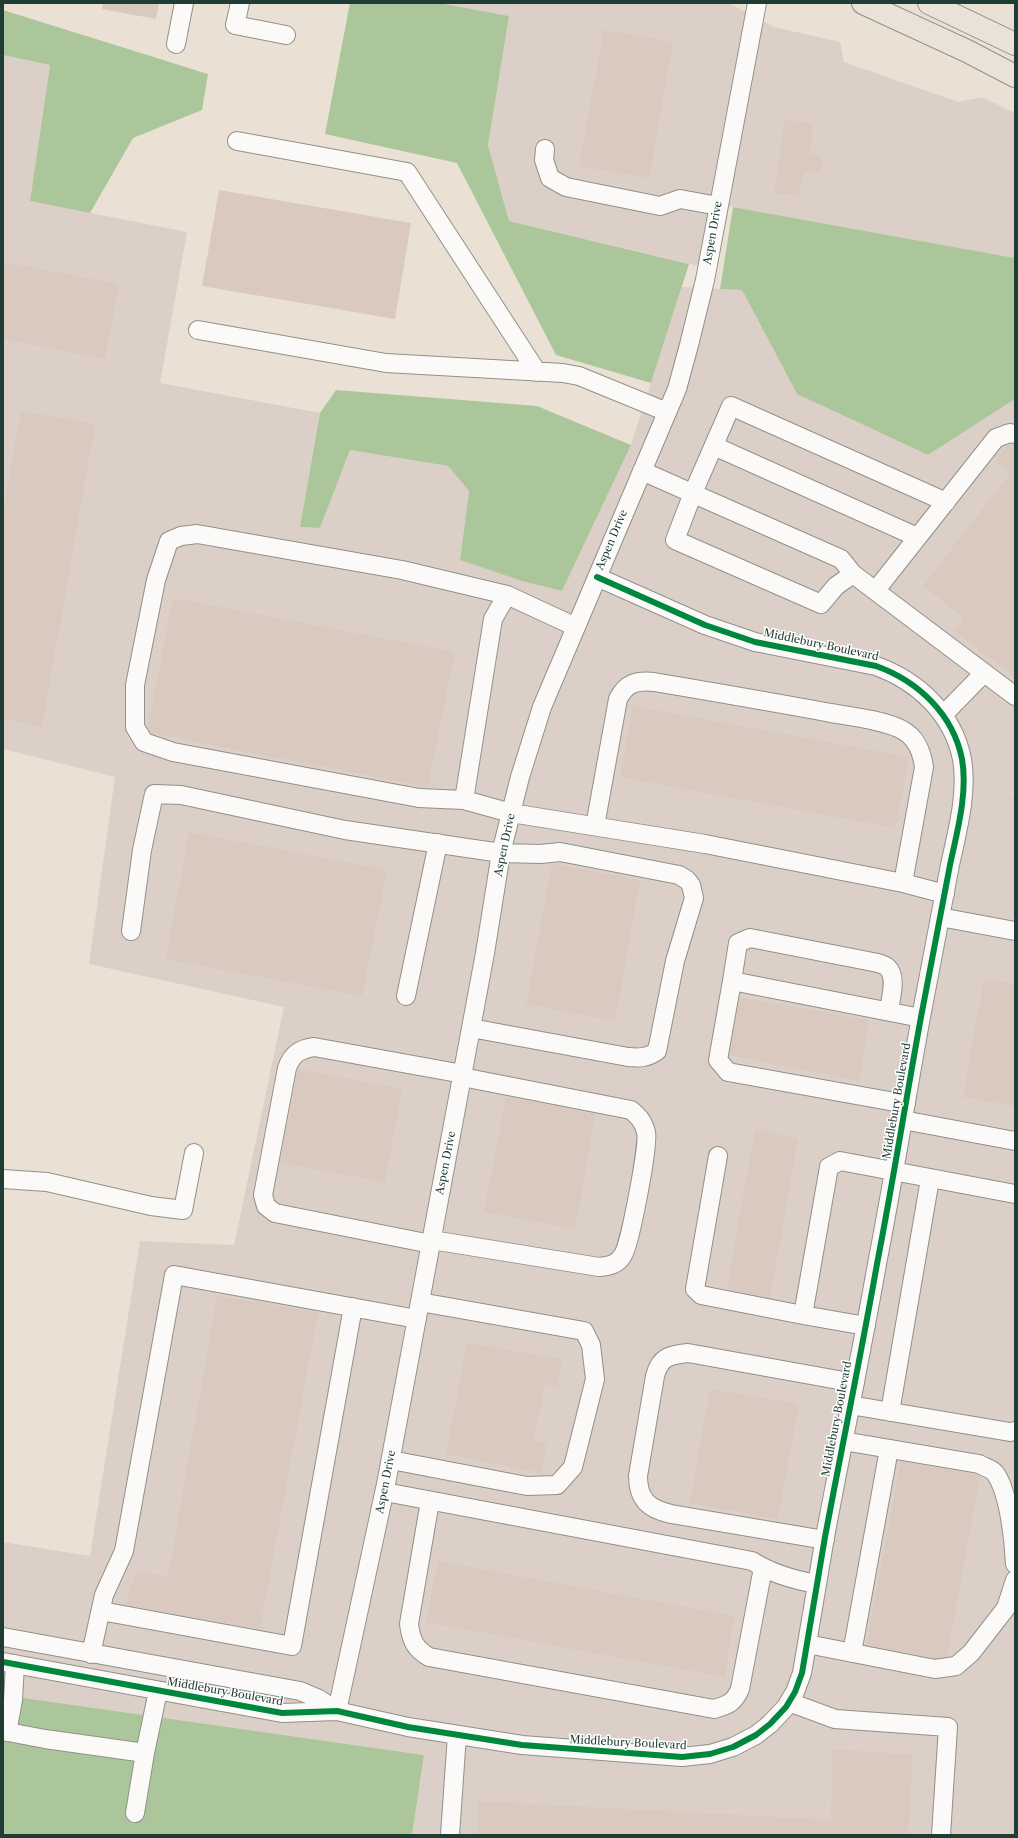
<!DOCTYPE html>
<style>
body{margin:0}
#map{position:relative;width:1018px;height:1838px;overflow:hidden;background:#eae1d4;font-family:"Libre Caslon Text",serif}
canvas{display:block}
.frame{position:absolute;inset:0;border:4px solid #1f3d34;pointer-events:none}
</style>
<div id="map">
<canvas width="1018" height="1838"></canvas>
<div class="frame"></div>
</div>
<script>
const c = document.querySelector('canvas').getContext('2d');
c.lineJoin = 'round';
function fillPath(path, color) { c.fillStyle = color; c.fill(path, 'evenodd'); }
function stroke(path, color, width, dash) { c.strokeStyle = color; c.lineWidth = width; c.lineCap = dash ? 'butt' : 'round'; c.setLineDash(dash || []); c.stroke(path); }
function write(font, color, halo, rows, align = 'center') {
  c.font = font + ' "Libre Caslon Text",serif'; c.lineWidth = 3; c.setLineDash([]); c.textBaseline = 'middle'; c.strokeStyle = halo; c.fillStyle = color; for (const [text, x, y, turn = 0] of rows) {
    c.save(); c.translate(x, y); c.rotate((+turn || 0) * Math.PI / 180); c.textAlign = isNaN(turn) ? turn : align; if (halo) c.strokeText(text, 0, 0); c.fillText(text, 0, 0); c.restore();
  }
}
fillPath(new Path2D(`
 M 439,3 L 729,3 L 774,27 L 840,42 L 844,62 L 958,102 L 982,97 L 1015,113 L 1015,258 L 723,205 L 712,269 L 509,221 L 488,145 L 509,16 Z
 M 3,55 L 50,65 L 30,201 L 187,232 L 160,383 L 320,413 L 300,527 L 320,528 L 350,450 L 448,466 L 469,491 L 460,560 L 562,591 L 631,445 L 682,287 L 742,290 L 797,394 L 928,455 L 1015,399 L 1015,792 L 1011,793 L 1015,794 L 1015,1835 L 412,1835 L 424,1755 L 3,1695 L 3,1542 L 90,1556 L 140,1241 L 234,1245 L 284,1007 L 89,964 L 115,777 L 3,749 Z`), '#dccfc7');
fillPath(new Path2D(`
 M 350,3 L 439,3 L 509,16 L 488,145 L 509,221 L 689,264 L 651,383 L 556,355 L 457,163 L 325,134 Z
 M 3,10 L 208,74 L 202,110 L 133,138 L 90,213 L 30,201 L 50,65 L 3,55 Z
 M 733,207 L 1015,258 L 1015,399 L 928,455 L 797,394 L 742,290 L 720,289 Z
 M 336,390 L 537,406 L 631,445 L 562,591 L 522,581 L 460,560 L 469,491 L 448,466 L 350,450 L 320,528 L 300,527 L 320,413 Z
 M 3,1695 L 424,1755 L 412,1835 L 3,1835 Z`), '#acc69b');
fillPath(new Path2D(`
 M 103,3 L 159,3 L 156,19 L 102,9 Z
 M 604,30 L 673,42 L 649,178 L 579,166 Z
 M 785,119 L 814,124 L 809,154 L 822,156 L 820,173 L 804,172 L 799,196 L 774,193 Z
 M 219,190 L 411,223 L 395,319 L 202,286 Z
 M 3,262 L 119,284 L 105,359 L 3,339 Z
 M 21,411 L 95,424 L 42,727 L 3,718 L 3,512 Z
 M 1015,444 L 1015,677 L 954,631 L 964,618 L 923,586 L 1011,472 L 996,461 L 1006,446 Z
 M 173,598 L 455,652 L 428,787 L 151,733 L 148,728 Z
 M 633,706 L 909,757 L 896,828 L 620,777 Z
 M 189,832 L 387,870 L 362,996 L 166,959 Z
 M 552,864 L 640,880 L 615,1021 L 526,1004 Z
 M 984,979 L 1015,984 L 1015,1106 L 963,1097 Z
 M 740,998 L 869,1020 L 859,1081 L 730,1055 Z
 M 298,1069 L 402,1089 L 385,1182 L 280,1163 Z
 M 506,1097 L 595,1114 L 575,1229 L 484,1212 Z
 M 755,1129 L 798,1139 L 770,1298 L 727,1289 Z
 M 217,1296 L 318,1312 L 260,1629 L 126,1605 L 136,1571 L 168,1577 Z
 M 467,1343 L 562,1359 L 557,1388 L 545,1384 L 533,1441 L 546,1444 L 542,1473 L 446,1454 Z
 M 710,1389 L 799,1404 L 778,1519 L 690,1503 Z
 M 901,1461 L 980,1476 L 947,1657 L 935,1658 L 866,1645 Z
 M 438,1561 L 734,1616 L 725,1677 L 426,1622 Z
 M 832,1749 L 913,1755 L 908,1835 L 477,1835 L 478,1801 L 831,1820 Z`), '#dac9bf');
const minor = new Path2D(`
 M 240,3 L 235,25 L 286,35
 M 176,44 L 184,3
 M 237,141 L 407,172 L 537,372
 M 545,149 L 544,160 L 550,178 L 566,187 L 660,206 L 680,199 L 718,206
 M 198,330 L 386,363 L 563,373 L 579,376 L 667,412
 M 714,446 L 917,537
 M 642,471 L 841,559 L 853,574
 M 946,502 L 731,406 L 693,493 L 675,540 L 821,604 L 836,586 L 853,574 L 1015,696
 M 876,590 L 996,438 L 1010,433 L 1015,434
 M 507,595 L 493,619 L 464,800 L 511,813 L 705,844 L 903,883 L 945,894
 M 943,715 L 984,673
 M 464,800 L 419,798 L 173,752 L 144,742 L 135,727 L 135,685 L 156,580 L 169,541 L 181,536 L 197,534 L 402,570 L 507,595 L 576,627
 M 595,826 L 618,699 C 626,683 637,680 654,682 C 713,692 772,702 831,713 C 850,716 889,721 904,731 C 916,738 922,753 924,767 L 903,883
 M 940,917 L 1015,931
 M 131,931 L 142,850 L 154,794 L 181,795 L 345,830 L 501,853 L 540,854 L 560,852 L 679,875 L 687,880 L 691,885 L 694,898 L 675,961 L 657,1051 C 647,1058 640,1058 628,1057 L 471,1028
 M 732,981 L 738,943 L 750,938 L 878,963 C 880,964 885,965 887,967 C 898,977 890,999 889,1011
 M 406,996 L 438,843
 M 906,1104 L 728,1072 L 718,1060 L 732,981 L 921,1018
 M 903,1120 L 1015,1141
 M 718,1156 L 695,1289 L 701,1295 L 803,1315 L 866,1326
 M 3,1179 L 47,1182 L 151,1206 L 183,1210 L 194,1153
 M 432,1240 L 599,1267 C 609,1266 617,1265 623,1255 C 630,1244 649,1145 646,1132 C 643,1121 639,1117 631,1110 L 462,1077
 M 431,1244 L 275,1213 L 266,1206 L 263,1195 L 287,1068 C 292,1054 300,1049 314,1047 L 463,1074
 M 803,1315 L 829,1167 L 840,1161 L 1015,1194
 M 850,1405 L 1010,1432 L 1015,1431
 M 890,1412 L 930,1179
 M 843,1441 L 979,1464 C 984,1467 992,1469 995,1473 C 1009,1492 1014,1541 1015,1564
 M 391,1460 L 527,1486 L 557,1485 L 573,1467 L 595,1379 L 591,1345 L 584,1331 L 420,1302
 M 385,1492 L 752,1561 C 772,1574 794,1580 817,1584
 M 430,1501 L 409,1624 C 411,1640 415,1649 429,1657 L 714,1709 C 728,1705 734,1703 740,1689 L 763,1568
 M 825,1540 L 671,1514 C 649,1509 638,1500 638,1476 L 655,1376 C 660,1357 669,1355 688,1353 L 855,1383
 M 101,1611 L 292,1646 L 353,1307
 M 3,1637 L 300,1691 L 319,1699 L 337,1711
 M 807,1644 L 935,1669 L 956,1666 L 971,1653 L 1006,1608 L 1015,1580
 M 852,1653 L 889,1449
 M 91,1654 L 104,1595 L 124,1551 L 174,1275 L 417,1319
 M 3,1662 L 282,1713 L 337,1711 L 408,1727 L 522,1745 L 682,1757 L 710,1754 L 733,1747 L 756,1735 L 770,1724 L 786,1707 L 795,1692 L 802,1673 C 810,1628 817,1582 825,1537 C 842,1446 861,1355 877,1264 C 893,1182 906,1099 921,1017 C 931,966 940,916 950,865 C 957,832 968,793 962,759 C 953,714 918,681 876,666 L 755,642 L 705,625 L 597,577
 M 789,1702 L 835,1719 L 948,1727 L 941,1835
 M 337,1711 L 386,1484 L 485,953 L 501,853 L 520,777 L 542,707 L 677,389 L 689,345 L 705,280 L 757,3
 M 3,1731 L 45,1739 L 145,1753 L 158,1691
 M 7,1732 L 13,1700 L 15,1664
 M 135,1813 L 145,1753
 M 450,1835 L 457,1735`);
const highway = new Path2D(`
 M 863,3 L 967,51 L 1015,76
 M 929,3 L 1015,44`);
stroke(minor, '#909188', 20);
stroke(highway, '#909188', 24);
stroke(minor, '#fcfaf9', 18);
stroke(highway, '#ebe2d7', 22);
stroke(new Path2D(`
 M 3,1662 L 282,1713 L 337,1711 L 408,1727 L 522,1745 L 682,1757 L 710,1754 L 733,1747 L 756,1735 L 770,1724 L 786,1707 L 795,1692 L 802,1673 C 810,1628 817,1582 825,1537 C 842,1446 861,1355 877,1264 C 893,1182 906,1099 921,1017 C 931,966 940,916 950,865 C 957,832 968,793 962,759 C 953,714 918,681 876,666 L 755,642 L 705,625 L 597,577`), '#00873e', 6);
write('11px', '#1f3d34', '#fff', [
 ["Aspen Drive",713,233,-80],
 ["Aspen Drive",612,540,-67],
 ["Middlebury Boulevard",821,645,12],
 ["Aspen Drive",505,845,-78],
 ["Middlebury Boulevard",897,1101,-80],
 ["Aspen Drive",446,1163,-79],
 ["Middlebury Boulevard",837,1419,-79],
 ["Aspen Drive",386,1482,-79],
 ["Middlebury Boulevard",225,1692,10],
 ["Middlebury Boulevard",628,1743,3]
]);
</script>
